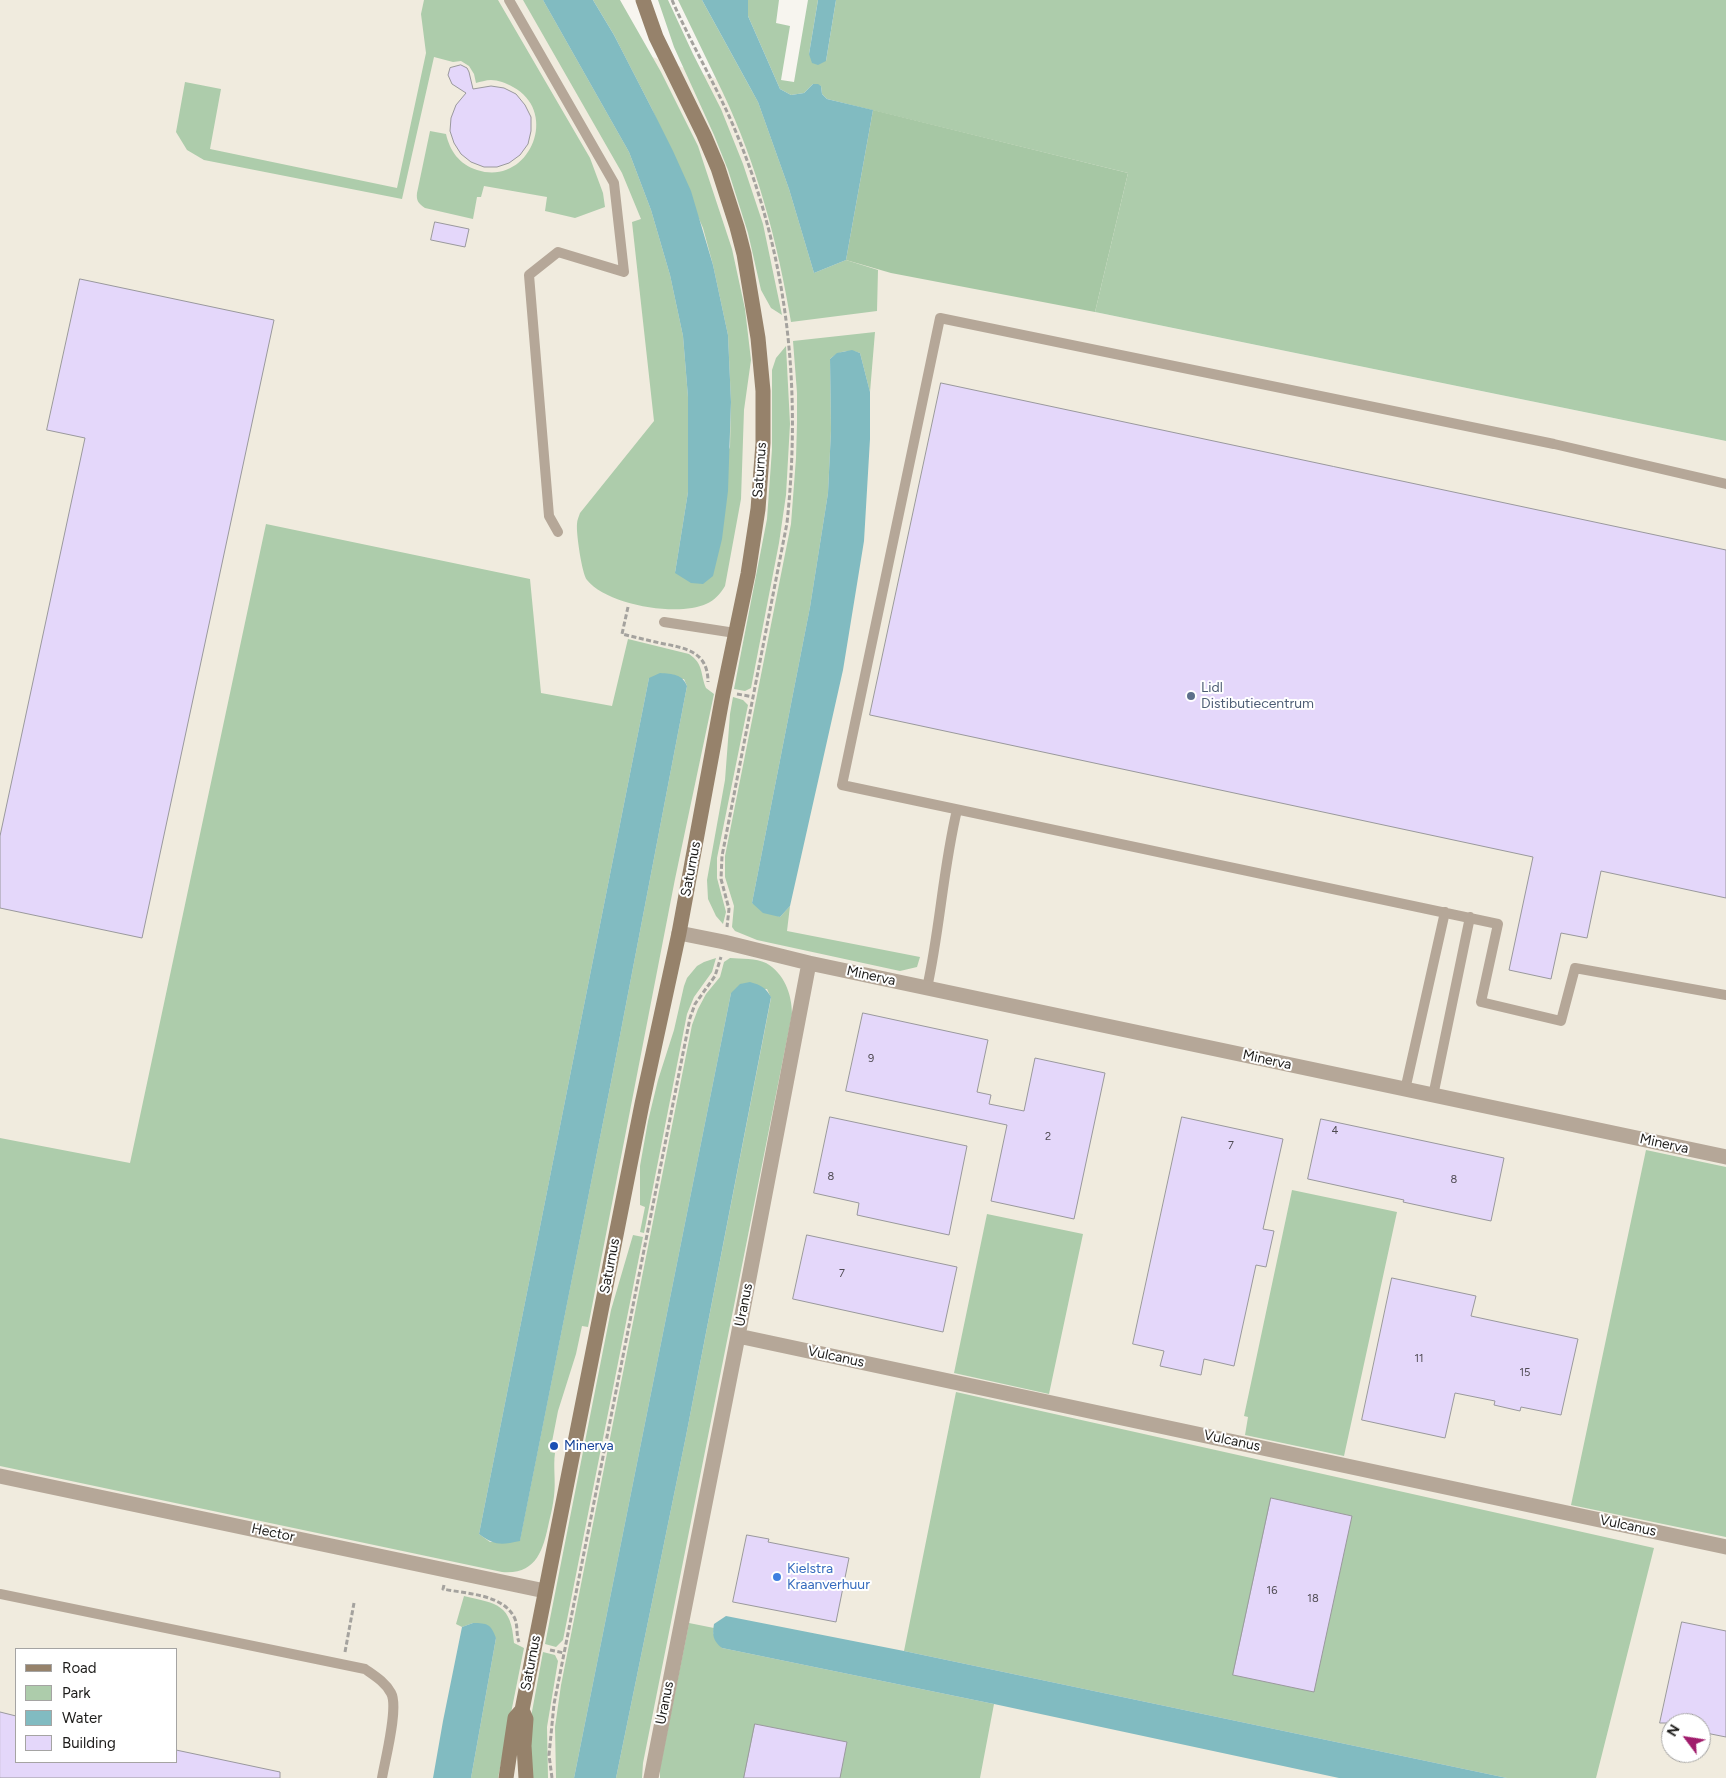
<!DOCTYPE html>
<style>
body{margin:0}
#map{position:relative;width:1726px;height:1778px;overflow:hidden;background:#f7f5ef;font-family:Figtree,sans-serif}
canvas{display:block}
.legend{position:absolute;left:15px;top:1648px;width:162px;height:115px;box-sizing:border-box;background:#fff;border:1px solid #a5a4a3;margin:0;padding:6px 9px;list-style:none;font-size:15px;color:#1d1c1a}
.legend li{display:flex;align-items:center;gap:10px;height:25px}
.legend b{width:25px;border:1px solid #a5a4a3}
.north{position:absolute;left:1661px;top:1713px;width:50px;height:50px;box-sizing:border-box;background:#fff;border:1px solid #a5a4a3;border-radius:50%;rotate:301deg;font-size:14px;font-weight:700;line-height:20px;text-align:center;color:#1d1c1a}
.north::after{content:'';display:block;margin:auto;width:18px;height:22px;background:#a01c6c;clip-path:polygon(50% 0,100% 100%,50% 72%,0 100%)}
</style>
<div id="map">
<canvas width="1726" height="1778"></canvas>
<ul class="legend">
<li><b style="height:6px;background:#96826b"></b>Road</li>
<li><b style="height:14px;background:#adccab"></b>Park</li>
<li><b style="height:14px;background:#81bbc1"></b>Water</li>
<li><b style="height:14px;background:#e4d7fa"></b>Building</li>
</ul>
<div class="north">N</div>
</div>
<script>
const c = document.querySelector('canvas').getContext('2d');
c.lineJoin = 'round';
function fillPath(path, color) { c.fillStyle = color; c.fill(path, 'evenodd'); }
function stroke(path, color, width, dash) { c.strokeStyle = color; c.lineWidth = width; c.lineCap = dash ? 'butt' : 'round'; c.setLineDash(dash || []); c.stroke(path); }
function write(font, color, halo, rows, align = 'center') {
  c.font = font + ' Figtree,sans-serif'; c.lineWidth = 4; c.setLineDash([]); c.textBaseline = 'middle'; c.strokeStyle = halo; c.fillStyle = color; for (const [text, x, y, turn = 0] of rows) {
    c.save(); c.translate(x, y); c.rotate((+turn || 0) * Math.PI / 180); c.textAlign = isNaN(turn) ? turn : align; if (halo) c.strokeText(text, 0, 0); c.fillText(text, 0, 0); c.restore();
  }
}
fillPath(new Path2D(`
 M 0,0 L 561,0 L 580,32 L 783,102 L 873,110 L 1128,173 L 1095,312 L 1726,441 L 1726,1778 L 0,1778 ZM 16,1649 L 176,1649 L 176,1762 L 16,1762 ZM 1671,1723 L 1701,1723 L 1701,1753 L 1671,1753 Z`), '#f0ebde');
fillPath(new Path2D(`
 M 424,0 L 498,0 L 590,158 L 603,193 L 605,207 L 575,218 L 545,211 L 547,197 L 484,186 L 481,197 L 477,197 L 473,219 L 425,208 C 419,204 416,201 417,193 L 430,131 L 446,134 C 450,151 459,164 477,170 C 528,187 561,113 513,87 C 506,83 498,80 491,80 C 486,80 480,82 476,83 L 474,74 L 469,66 L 461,61 L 453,62 L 434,57 L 402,199 L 204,160 L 187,150 L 176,132 L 185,82 L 221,89 L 210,149 L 397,188 L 426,53 L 421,14 Z
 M 523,0 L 543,0 L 629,152 L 651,210 L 670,275 L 683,336 L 688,397 L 688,492 L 675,573 L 730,447 L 731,402 L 728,335 L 713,265 L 703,228 L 652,109 L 614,35 L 593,0 L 620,0 L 661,72 L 698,146 L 732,249 L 745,309 L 751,360 L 744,410 L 741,499 L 725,586 C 720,594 715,600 706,604 C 678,617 607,605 587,580 C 582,574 576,533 577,524 C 577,520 579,516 580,513 L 654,421 L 632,222 L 641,219 L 622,173 Z
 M 658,0 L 668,0 L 693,54 L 721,109 L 743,164 L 763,224 L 782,315 L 771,308 L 761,290 L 748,233 L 728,170 L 714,135 L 674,47 Z
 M 678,0 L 702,0 L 758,102 L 789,189 L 814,273 L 846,260 L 878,270 L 877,311 L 791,322 C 778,243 757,165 723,93 C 708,62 693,31 678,0 Z
 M 748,0 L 779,0 L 776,23 L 790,26 L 781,80 L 794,82 L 808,0 L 818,0 L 809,54 L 826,61 L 836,0 L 1726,0 L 1726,441 L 1095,312 L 1128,173 L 827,99 L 822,94 L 821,86 L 813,84 L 804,93 L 791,95 L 780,89 L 748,16 Z
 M 875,332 L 870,392 L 860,353 C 849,349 839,351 830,359 L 831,430 L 828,493 L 810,607 L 752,903 L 780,917 L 790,906 L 787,931 L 920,957 L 917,967 L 900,971 L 757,940 L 735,931 L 732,927 L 734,906 L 725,877 L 725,856 L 791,524 L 796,458 L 797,423 L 797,393 L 793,341 Z
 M 786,346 L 790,424 L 786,495 L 779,543 L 751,688 L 745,691 L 734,689 L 767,519 L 772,449 L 772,370 L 776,358 Z
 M 266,524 L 530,579 L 541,693 L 612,706 L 628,639 L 689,654 C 704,664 700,674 706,688 L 714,694 L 675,879 L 588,1327 L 582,1326 L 576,1354 L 558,1411 L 550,1452 L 555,1453 C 553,1467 556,1481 554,1496 C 553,1505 551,1514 549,1522 C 543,1551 536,1575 502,1572 L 0,1466 L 0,1138 L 130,1163 ZM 649,678 L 684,679 L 687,686 L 613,1072 L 520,1540 L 490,1542 L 479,1534 Z
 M 733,697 L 743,700 L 748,705 L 717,858 L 717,878 L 726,912 L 723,924 L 716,916 L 708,899 L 707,880 L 725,780 L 730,714 Z
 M 716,958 L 712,972 L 694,997 L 687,1014 L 644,1233 L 640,1232 L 645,1207 L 640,1205 L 640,1166 L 648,1121 L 658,1080 L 674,1030 L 684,986 L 687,978 L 697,966 L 704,962 Z
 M 730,958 C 741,959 756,958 766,963 C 784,973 792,994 792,1014 L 643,1763 L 642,1778 L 616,1778 L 686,1436 L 771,998 L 767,989 L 731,993 L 574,1778 L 556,1778 L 555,1727 L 561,1685 L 692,1025 L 698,1009 L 706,994 L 720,977 L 724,962 Z
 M 1646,1150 L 1726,1167 L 1726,1537 L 1571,1505 Z
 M 1292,1190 L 1397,1212 L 1344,1456 L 1245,1435 L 1248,1417 L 1244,1416 Z
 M 987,1214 L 1083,1234 L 1049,1394 L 954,1373 Z
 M 633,1235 L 643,1237 L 563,1640 L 556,1647 L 545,1644 L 611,1310 Z
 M 956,1392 L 1654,1548 L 1596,1778 L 1507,1778 L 904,1651 Z
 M 464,1596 C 498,1604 511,1604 514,1643 L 524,1648 L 498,1778 L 471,1778 L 496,1638 L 473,1623 L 462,1627 L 456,1624 Z
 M 689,1623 L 714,1628 L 713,1633 L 722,1648 L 994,1704 L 980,1778 L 660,1778 L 660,1768 Z
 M 543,1652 L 555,1655 L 558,1661 L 547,1727 L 548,1778 L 531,1778 L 531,1717 Z`), '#adccab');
fillPath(new Path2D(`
 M 873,110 L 1128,173 L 1095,312 L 891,273 L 846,260 Z`), '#a6c7a4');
fillPath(new Path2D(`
 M 543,0 L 593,0 L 614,35 L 652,109 L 673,151 L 691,191 L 713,265 L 728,335 L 731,402 L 728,491 L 722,539 L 713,576 L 703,584 L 691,583 L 675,573 L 688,492 L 688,397 L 683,336 L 670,275 L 651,210 L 629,152 Z
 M 702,0 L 748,0 L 748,16 L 780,89 L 791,95 L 804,93 L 813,84 L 818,84 L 821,86 L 822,94 L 827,99 L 873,110 L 846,260 L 814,273 L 789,189 L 758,102 Z
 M 818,0 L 836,0 L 826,61 L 818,65 L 812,63 L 809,54 Z
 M 852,350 L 860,353 L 870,392 L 870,439 L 864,541 L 843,670 L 790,906 L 780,917 L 763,913 L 752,903 L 810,607 L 828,493 L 831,430 L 830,359 L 837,353 Z
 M 660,673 C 673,674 682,674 687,686 L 613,1072 L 520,1541 C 501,1545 495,1546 479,1534 L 649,678 Z
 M 750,982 C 761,985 766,988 771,997 L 686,1436 L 616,1778 L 574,1778 L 731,993 L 740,984 Z
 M 726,1616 L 904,1651 L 1507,1778 L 1339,1778 L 994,1704 L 722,1648 C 713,1641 712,1635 714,1624 Z
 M 473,1623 C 487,1623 491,1624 496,1638 L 471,1778 L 433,1778 L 443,1721 L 462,1627 Z`), '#81bbc1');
const building = new Path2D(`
 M 461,65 L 467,68 L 469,72 L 473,89 L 491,86 L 504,88 L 516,94 L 525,105 L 531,117 L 531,131 L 528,144 L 520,155 L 509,163 L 497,167 L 484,167 L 471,162 L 461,154 L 454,143 L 450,131 L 451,118 L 456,105 L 466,93 L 452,84 L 448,75 L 450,68 Z
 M 435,222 L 469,229 L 465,247 L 431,240 Z
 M 80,279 L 274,320 L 142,938 L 0,908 L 0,836 L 85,438 L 47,430 Z
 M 941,383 L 1726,550 L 1726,898 L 1601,871 L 1587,938 L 1561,933 L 1551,979 L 1509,970 L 1533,857 L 870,715 Z
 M 863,1013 L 988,1040 L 977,1092 L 991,1095 L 989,1104 L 1024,1111 L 1035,1058 L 1105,1073 L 1074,1219 L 991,1201 L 1007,1125 L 846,1091 Z
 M 830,1117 L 967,1146 L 949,1235 L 857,1215 L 859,1203 L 814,1193 Z
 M 1182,1117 L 1283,1139 L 1263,1229 L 1274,1231 L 1266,1267 L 1256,1265 L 1234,1366 L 1204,1359 L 1201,1375 L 1160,1366 L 1164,1351 L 1133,1344 Z
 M 1321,1119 L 1504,1158 L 1491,1221 L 1403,1202 L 1404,1200 L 1308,1179 Z
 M 807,1235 L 957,1267 L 943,1332 L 793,1299 Z
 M 1392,1278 L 1476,1296 L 1471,1316 L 1578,1339 L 1561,1415 L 1521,1407 L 1520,1411 L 1494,1405 L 1495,1401 L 1455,1393 L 1445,1438 L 1362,1420 Z
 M 1271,1498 L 1352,1516 L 1314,1692 L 1233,1675 Z
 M 747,1535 L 769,1539 L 768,1542 L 849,1558 L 836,1622 L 733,1602 Z
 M 1682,1622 L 1726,1631 L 1726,1737 L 1701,1732 L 1701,1723 L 1660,1723 Z
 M 0,1712 L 16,1716 L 16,1762 L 176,1762 L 176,1750 L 280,1772 L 280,1778 L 0,1778 Z
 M 755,1724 L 847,1742 L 840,1778 L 744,1778 Z`);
fillPath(building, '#e4d7fa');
stroke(building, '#9a999d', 1);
stroke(new Path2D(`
 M 672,0 C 689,39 711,77 729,116 C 787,246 802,382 787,523 L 722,856 L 721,879 L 729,909 L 727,927
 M 628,607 L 622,634 C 634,637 647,640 660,643 C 685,648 708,651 708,682
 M 737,694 L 754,697
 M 444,1585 L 443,1589 C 467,1594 504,1594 515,1619 C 518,1627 516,1635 519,1642
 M 550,1650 L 564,1653
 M 345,1652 L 354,1603
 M 552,1778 L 549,1755 L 554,1704 L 690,1018 L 695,1004 L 715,976 L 721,957`), '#a4a29e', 3, [5, 2.5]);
stroke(new Path2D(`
 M 509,0 L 614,183 L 624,272 L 558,252 L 529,275 L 549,516 L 558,532
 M 1726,484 L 1554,444 L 940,318 L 842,785 L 1498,924 L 1481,1002 L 1561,1021 L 1575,968 L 1726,995
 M 664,622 L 735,633
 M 927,988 C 940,929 943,868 957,810
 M 1405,1090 L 1445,912
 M 1433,1096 L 1470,917
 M 0,1594 L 365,1669 C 375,1676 385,1682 391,1693 C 399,1707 385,1760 382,1778`), '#b5a798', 10);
stroke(new Path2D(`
 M 809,963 L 1726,1157
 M 738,1336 L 1726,1547
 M 0,1476 L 545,1591
 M 651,1778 L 738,1336 L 809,963 L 724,942 L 679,933`), '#b5a798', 15);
stroke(new Path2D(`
 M 522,1710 L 526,1719 L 524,1746 L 526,1778
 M 506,1778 L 515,1718 L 522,1710 L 642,1104 L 679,933 L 723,694 L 748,574 L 758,509 L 763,443 L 763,391 L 758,338 L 744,254 L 737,227 L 718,168 L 704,135 L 656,37 L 643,0`), '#96826b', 15);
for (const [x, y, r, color] of [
 [1191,696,5,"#5c6f8a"],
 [554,1446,5,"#1a4fb4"],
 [777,1577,5,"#3f7fe0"]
]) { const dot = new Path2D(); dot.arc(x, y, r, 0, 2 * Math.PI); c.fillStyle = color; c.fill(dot); stroke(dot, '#fff', 2); }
write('11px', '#4f4b52', null, [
 ["9",871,1059],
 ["4",1335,1131],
 ["2",1048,1137],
 ["7",1231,1146],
 ["8",831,1177],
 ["8",1454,1180],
 ["7",842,1274],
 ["11",1419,1359],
 ["15",1525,1373],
 ["16",1272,1591],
 ["18",1313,1599]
]);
write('14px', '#1d1c1a', '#fff', [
 ["Saturnus",760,470,-86],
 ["Saturnus",691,869,-79],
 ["Minerva",871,976,12],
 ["Minerva",1267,1060,12],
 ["Minerva",1664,1144,12],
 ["Saturnus",610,1266,-79],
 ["Uranus",744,1305,-79],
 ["Vulcanus",836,1357,12],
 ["Vulcanus",1232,1441,12],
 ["Vulcanus",1628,1526,12],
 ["Hector",273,1533,12],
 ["Saturnus",531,1663,-79],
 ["Uranus",665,1703,-79]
]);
write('14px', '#4e5e75', '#fff', [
 ["Lidl",1201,688],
 ["Distibutiecentrum",1201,704]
], 'left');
write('14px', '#164399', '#fff', [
 ["Minerva",564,1446]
], 'left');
write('14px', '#366cbe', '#fff', [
 ["Kielstra",787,1569],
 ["Kraanverhuur",787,1585]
], 'left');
</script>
